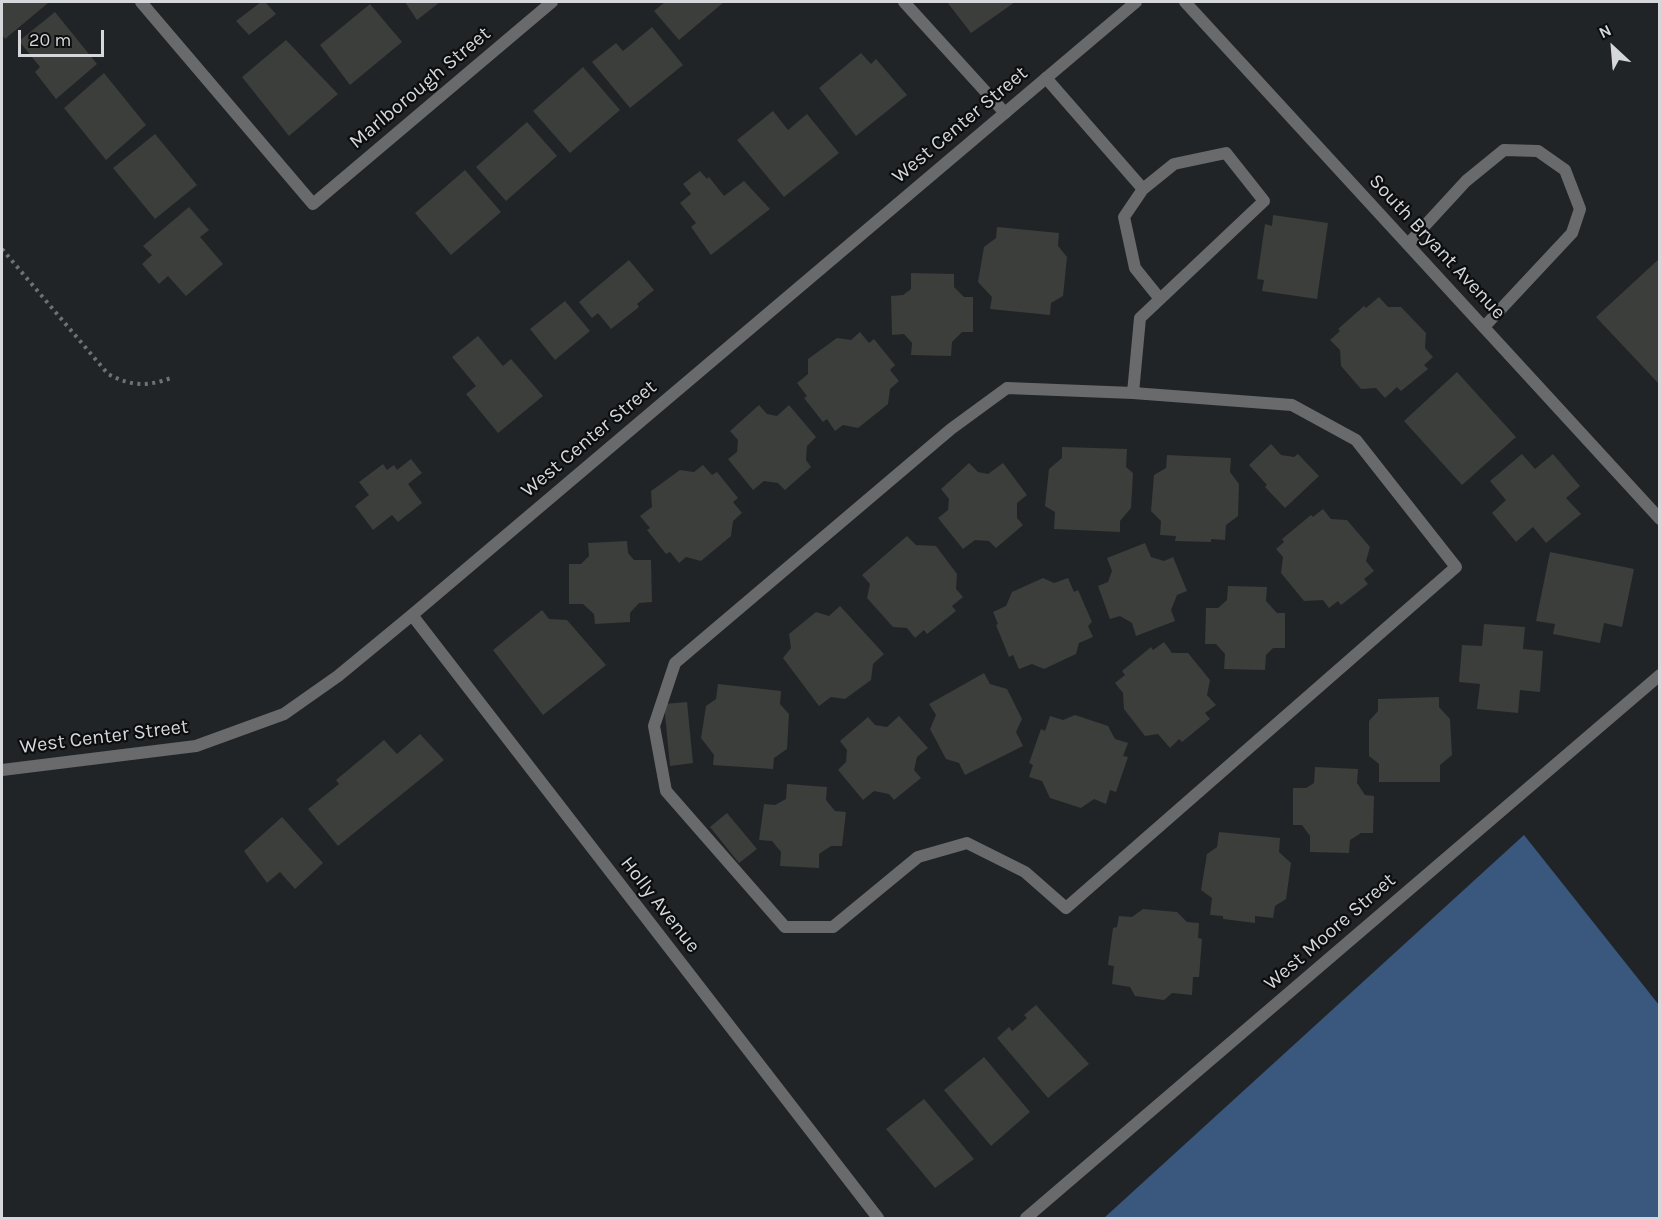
<!DOCTYPE html>
<style>
body{margin:0}
#map{position:relative;width:1661px;height:1220px;overflow:hidden;background:#212427;font-family:Karla,sans-serif}
canvas{display:block}
.frame{position:absolute;inset:0;border:3px solid #d5d7da;pointer-events:none}
.north{position:absolute;left:1583px;top:18px;width:60px;height:60px;-webkit-text-stroke:4px #0b0d0e;paint-order:stroke;rotate:334deg;font-size:16px;font-weight:700;line-height:24px;text-align:center;color:#d5d7da}
.north::after{content:'';display:block;margin:auto;width:21px;height:27px;background:#d5d7da;clip-path:polygon(50% 0,100% 100%,50% 72%,0 100%)}
.scale{position:absolute;left:18px;top:30px;width:86px;height:27px;box-sizing:border-box;border:3px solid #d5d7da;border-top:0;padding-left:8px;font-size:18px;line-height:21px;white-space:nowrap;color:#d5d7da;-webkit-text-stroke:4px #0b0d0e;paint-order:stroke}
</style>
<div id="map">
<canvas width="1661" height="1220"></canvas>
<div class="frame"></div>
<div class="north">N</div>
<div class="scale">20 m</div>
</div>
<script>
const c = document.querySelector('canvas').getContext('2d');
c.lineJoin = 'round';
function fillPath(path, color) { c.fillStyle = color; c.fill(path, 'evenodd'); }
function stroke(path, color, width, dash) { c.strokeStyle = color; c.lineWidth = width; c.lineCap = dash ? 'butt' : 'round'; c.setLineDash(dash || []); c.stroke(path); }
function write(font, color, halo, rows, align = 'center') {
  c.font = font + ' Karla,sans-serif'; c.lineWidth = 4.5; c.setLineDash([]); c.textBaseline = 'middle'; c.strokeStyle = halo; c.fillStyle = color; for (const [text, x, y, turn = 0] of rows) {
    c.save(); c.translate(x, y); c.rotate((+turn || 0) * Math.PI / 180); c.textAlign = isNaN(turn) ? turn : align; if (halo) c.strokeText(text, 0, 0); c.fillText(text, 0, 0); c.restore();
  }
}
fillPath(new Path2D(`
 M 1524,835 L 1659,1005 L 1659,1218 L 1104,1218 Z`), '#3a577d');
fillPath(new Path2D(`
 M 2,2 L 47,2 L 48,3 L 5,39 L 2,35 Z
 M 261,2 L 265,2 L 276,14 L 249,35 L 236,21 Z
 M 405,2 L 440,2 L 417,20 Z
 M 665,2 L 724,2 L 679,40 L 654,11 Z
 M 947,2 L 1015,2 L 971,33 Z
 M 370,4 L 402,42 L 350,85 L 320,45 Z
 M 55,12 L 97,64 L 56,99 L 35,72 L 40,67 L 19,41 Z
 M 652,27 L 683,65 L 630,108 L 592,62 L 616,43 L 623,51 Z
 M 286,40 L 338,94 L 289,136 L 242,77 Z
 M 861,53 L 871,64 L 876,59 L 907,95 L 856,136 L 819,88 Z
 M 583,67 L 620,110 L 570,153 L 533,111 Z
 M 104,73 L 146,125 L 106,160 L 64,108 Z
 M 773,111 L 788,130 L 807,114 L 839,153 L 784,197 L 737,140 Z
 M 527,122 L 557,156 L 506,201 L 476,167 Z
 M 155,134 L 197,185 L 155,219 L 113,168 Z
 M 465,170 L 501,212 L 451,255 L 415,213 Z
 M 700,171 L 707,179 L 709,177 L 724,196 L 744,181 L 770,209 L 711,255 L 691,227 L 696,223 L 680,203 L 691,194 L 683,184 Z
 M 189,207 L 209,230 L 200,237 L 223,264 L 186,296 L 168,276 L 159,284 L 142,264 L 152,255 L 143,246 Z
 M 1273,215 L 1328,223 L 1317,299 L 1262,291 L 1264,280 L 1257,279 L 1265,224 L 1272,226 Z
 M 997,227 L 1059,233 L 1058,246 L 1067,257 L 1063,296 L 1051,303 L 1050,315 L 990,309 L 992,297 L 978,282 L 984,247 L 996,238 Z
 M 1660,258 L 1660,385 L 1596,317 Z
 M 629,260 L 654,290 L 637,304 L 639,307 L 611,329 L 598,313 L 592,318 L 579,302 Z
 M 911,273 L 954,274 L 954,287 L 964,297 L 973,297 L 973,332 L 962,332 L 952,342 L 951,356 L 911,355 L 912,343 L 904,334 L 892,335 L 891,296 L 903,295 L 911,289 Z
 M 1379,297 L 1388,307 L 1401,307 L 1426,333 L 1425,348 L 1433,357 L 1424,365 L 1428,369 L 1401,391 L 1397,387 L 1385,398 L 1376,388 L 1361,389 L 1341,366 L 1340,350 L 1330,340 L 1340,331 L 1338,329 L 1364,306 L 1366,308 Z
 M 565,301 L 590,331 L 555,360 L 530,329 Z
 M 860,332 L 869,343 L 874,339 L 895,365 L 890,370 L 899,381 L 890,389 L 888,404 L 858,428 L 843,425 L 835,431 L 827,419 L 823,422 L 804,398 L 807,396 L 797,383 L 808,374 L 808,359 L 837,338 L 851,340 Z
 M 478,336 L 503,366 L 511,359 L 543,396 L 498,433 L 466,394 L 476,386 L 452,357 Z
 M 1457,372 L 1516,437 L 1462,485 L 1404,421 Z
 M 759,405 L 767,414 L 777,416 L 789,405 L 816,437 L 807,446 L 806,460 L 811,467 L 785,490 L 778,483 L 764,481 L 753,490 L 728,459 L 737,452 L 738,440 L 730,431 Z
 M 1271,444 L 1281,455 L 1294,457 L 1298,454 L 1319,476 L 1285,508 L 1265,487 L 1267,485 L 1249,465 Z
 M 1062,447 L 1127,449 L 1126,467 L 1133,473 L 1131,508 L 1120,521 L 1120,532 L 1054,529 L 1055,512 L 1045,506 L 1049,469 L 1062,458 Z
 M 1522,454 L 1535,469 L 1553,454 L 1580,486 L 1566,498 L 1581,514 L 1546,543 L 1533,527 L 1516,542 L 1492,513 L 1506,500 L 1490,481 Z
 M 1167,455 L 1231,458 L 1230,472 L 1239,484 L 1238,516 L 1226,525 L 1225,540 L 1211,539 L 1211,542 L 1175,541 L 1176,536 L 1160,535 L 1161,521 L 1151,511 L 1154,475 L 1166,468 Z
 M 411,459 L 422,473 L 408,484 L 422,503 L 398,522 L 392,515 L 373,530 L 355,506 L 369,495 L 359,482 L 383,464 L 387,470 L 394,465 L 397,470 Z
 M 969,463 L 978,472 L 988,474 L 1003,463 L 1027,495 L 1017,503 L 1017,518 L 1023,525 L 996,548 L 989,541 L 975,540 L 963,549 L 938,518 L 948,510 L 949,499 L 941,489 Z
 M 703,465 L 712,475 L 717,472 L 738,498 L 733,502 L 742,513 L 733,521 L 731,536 L 701,561 L 686,557 L 679,563 L 670,552 L 666,554 L 647,530 L 650,528 L 640,516 L 652,507 L 651,491 L 680,470 L 694,472 Z
 M 1323,509 L 1331,519 L 1347,520 L 1370,547 L 1366,561 L 1374,571 L 1364,579 L 1368,584 L 1341,605 L 1338,601 L 1329,608 L 1323,600 L 1304,601 L 1281,573 L 1283,557 L 1276,549 L 1284,542 L 1282,539 L 1311,515 L 1313,517 Z
 M 907,536 L 916,545 L 936,546 L 957,574 L 956,589 L 963,597 L 952,606 L 956,611 L 927,634 L 924,630 L 915,638 L 907,628 L 893,627 L 867,598 L 870,584 L 862,575 Z
 M 627,541 L 628,553 L 634,560 L 651,560 L 652,602 L 639,603 L 630,613 L 630,622 L 595,624 L 594,614 L 583,604 L 569,604 L 569,564 L 581,564 L 589,556 L 588,543 Z
 M 1145,543 L 1151,557 L 1164,561 L 1173,557 L 1187,591 L 1177,595 L 1171,610 L 1175,621 L 1136,636 L 1132,623 L 1120,616 L 1110,619 L 1098,586 L 1108,582 L 1112,571 L 1107,558 Z
 M 1550,552 L 1634,569 L 1622,627 L 1604,623 L 1600,643 L 1553,634 L 1555,624 L 1536,621 Z
 M 1043,578 L 1054,583 L 1068,578 L 1074,592 L 1078,590 L 1092,622 L 1088,626 L 1093,637 L 1079,643 L 1076,654 L 1044,669 L 1032,664 L 1019,669 L 1013,655 L 1009,657 L 996,625 L 998,624 L 993,612 L 1006,606 L 1012,592 Z
 M 1228,586 L 1267,587 L 1266,601 L 1277,613 L 1285,613 L 1285,648 L 1273,648 L 1266,655 L 1265,670 L 1224,669 L 1225,654 L 1216,644 L 1205,644 L 1206,608 L 1218,608 L 1227,600 Z
 M 840,606 L 884,654 L 873,664 L 871,680 L 845,699 L 831,697 L 819,706 L 783,658 L 791,648 L 789,634 L 816,612 L 829,616 Z
 M 542,610 L 549,619 L 567,620 L 606,665 L 543,715 L 493,650 Z
 M 1484,624 L 1525,627 L 1523,649 L 1543,651 L 1540,692 L 1520,690 L 1518,713 L 1477,709 L 1480,684 L 1459,682 L 1462,645 L 1482,646 Z
 M 1164,642 L 1172,653 L 1188,653 L 1210,680 L 1207,695 L 1216,705 L 1205,713 L 1210,719 L 1182,742 L 1179,739 L 1170,748 L 1158,734 L 1145,736 L 1124,709 L 1123,693 L 1115,683 L 1125,675 L 1122,671 L 1151,647 L 1153,650 Z
 M 984,673 L 990,684 L 1007,689 L 1022,719 L 1016,732 L 1023,746 L 965,775 L 959,763 L 946,759 L 930,729 L 936,715 L 929,704 Z
 M 718,684 L 781,691 L 780,704 L 789,714 L 787,749 L 774,758 L 773,769 L 713,765 L 714,755 L 701,738 L 706,706 L 716,699 Z
 M 1439,697 L 1439,707 L 1450,719 L 1452,755 L 1440,765 L 1440,782 L 1379,782 L 1379,764 L 1369,756 L 1369,721 L 1378,711 L 1378,699 Z
 M 687,702 L 693,763 L 670,766 L 664,704 Z
 M 1075,715 L 1108,726 L 1115,739 L 1128,743 L 1123,756 L 1128,757 L 1116,792 L 1110,790 L 1106,804 L 1094,799 L 1081,808 L 1050,798 L 1042,781 L 1029,777 L 1033,765 L 1029,763 L 1041,729 L 1045,731 L 1050,716 L 1063,720 Z
 M 899,716 L 928,748 L 917,757 L 914,770 L 921,778 L 894,800 L 889,794 L 874,791 L 863,800 L 838,770 L 846,762 L 847,750 L 840,741 L 868,717 L 875,725 L 887,727 Z
 M 420,734 L 444,760 L 338,846 L 308,809 L 339,784 L 336,780 L 384,740 L 397,754 Z
 M 1315,767 L 1358,769 L 1357,783 L 1365,795 L 1374,796 L 1373,833 L 1361,833 L 1350,840 L 1349,853 L 1310,852 L 1310,836 L 1302,825 L 1293,825 L 1293,788 L 1306,788 L 1314,783 Z
 M 787,784 L 827,787 L 826,800 L 835,811 L 846,812 L 842,846 L 831,846 L 819,854 L 819,868 L 780,866 L 781,852 L 772,841 L 759,840 L 764,804 L 775,805 L 786,799 Z
 M 727,813 L 757,849 L 739,863 L 710,827 Z
 M 282,817 L 323,863 L 295,889 L 280,872 L 267,883 L 244,851 Z
 M 1219,832 L 1280,838 L 1279,852 L 1291,863 L 1286,899 L 1275,906 L 1273,918 L 1255,916 L 1255,923 L 1223,919 L 1223,916 L 1210,915 L 1212,898 L 1201,890 L 1207,854 L 1217,847 Z
 M 1143,909 L 1177,912 L 1187,922 L 1199,923 L 1198,938 L 1202,939 L 1199,977 L 1193,977 L 1192,995 L 1172,993 L 1164,1000 L 1135,996 L 1130,987 L 1112,984 L 1114,966 L 1108,965 L 1113,928 L 1117,927 L 1119,916 L 1132,917 Z
 M 1036,1005 L 1089,1064 L 1048,1098 L 997,1038 L 1009,1027 L 1012,1031 L 1027,1018 L 1024,1015 Z
 M 984,1057 L 1030,1112 L 991,1146 L 944,1090 Z
 M 924,1099 L 974,1159 L 935,1188 L 886,1129 Z`), '#3b3e3a');
stroke(new Path2D(`
 M 2,249 L 108,374 C 131,386 146,387 171,378`), '#6f7275', 4, [3, 4.5]);
stroke(new Path2D(`
 M 1046,78 L 1143,189 L 1174,164 L 1226,153 L 1264,201 L 1140,318 L 1133,393 L 1292,405 L 1356,440 L 1456,567 L 1066,908 L 1025,872 L 967,843 L 918,857 L 833,927 L 785,927 L 666,791 L 654,726 L 675,663 L 951,429 L 1007,388 L 1133,393
 M 1143,189 L 1124,217 L 1135,268 L 1160,299
 M 1408,244 L 1466,181 L 1504,150 L 1538,151 L 1565,170 L 1580,209 L 1572,233 L 1484,327`), '#696a6c', 12);
stroke(new Path2D(`
 M 141,2 L 313,204 L 552,2
 M 904,2 L 1005,113
 M 412,615 L 878,1218`), '#696a6c', 12);
stroke(new Path2D(`
 M 1185,2 L 1660,519
 M 2,770 L 196,746 L 284,714 L 338,676 L 412,615 L 1136,2
 M 1026,1218 L 1660,675`), '#696a6c', 12);
write('20px', '#d5d7da', '#0b0d0e', [
 ["Marlborough Street",420,88,-40],
 ["West Center Street",960,125,-40],
 ["South Bryant Avenue",1437,247,47],
 ["West Center Street",589,439,-40],
 ["West Center Street",104,737,-7],
 ["Holly Avenue",660,905,52],
 ["West Moore Street",1330,932,-41]
]);
</script>
